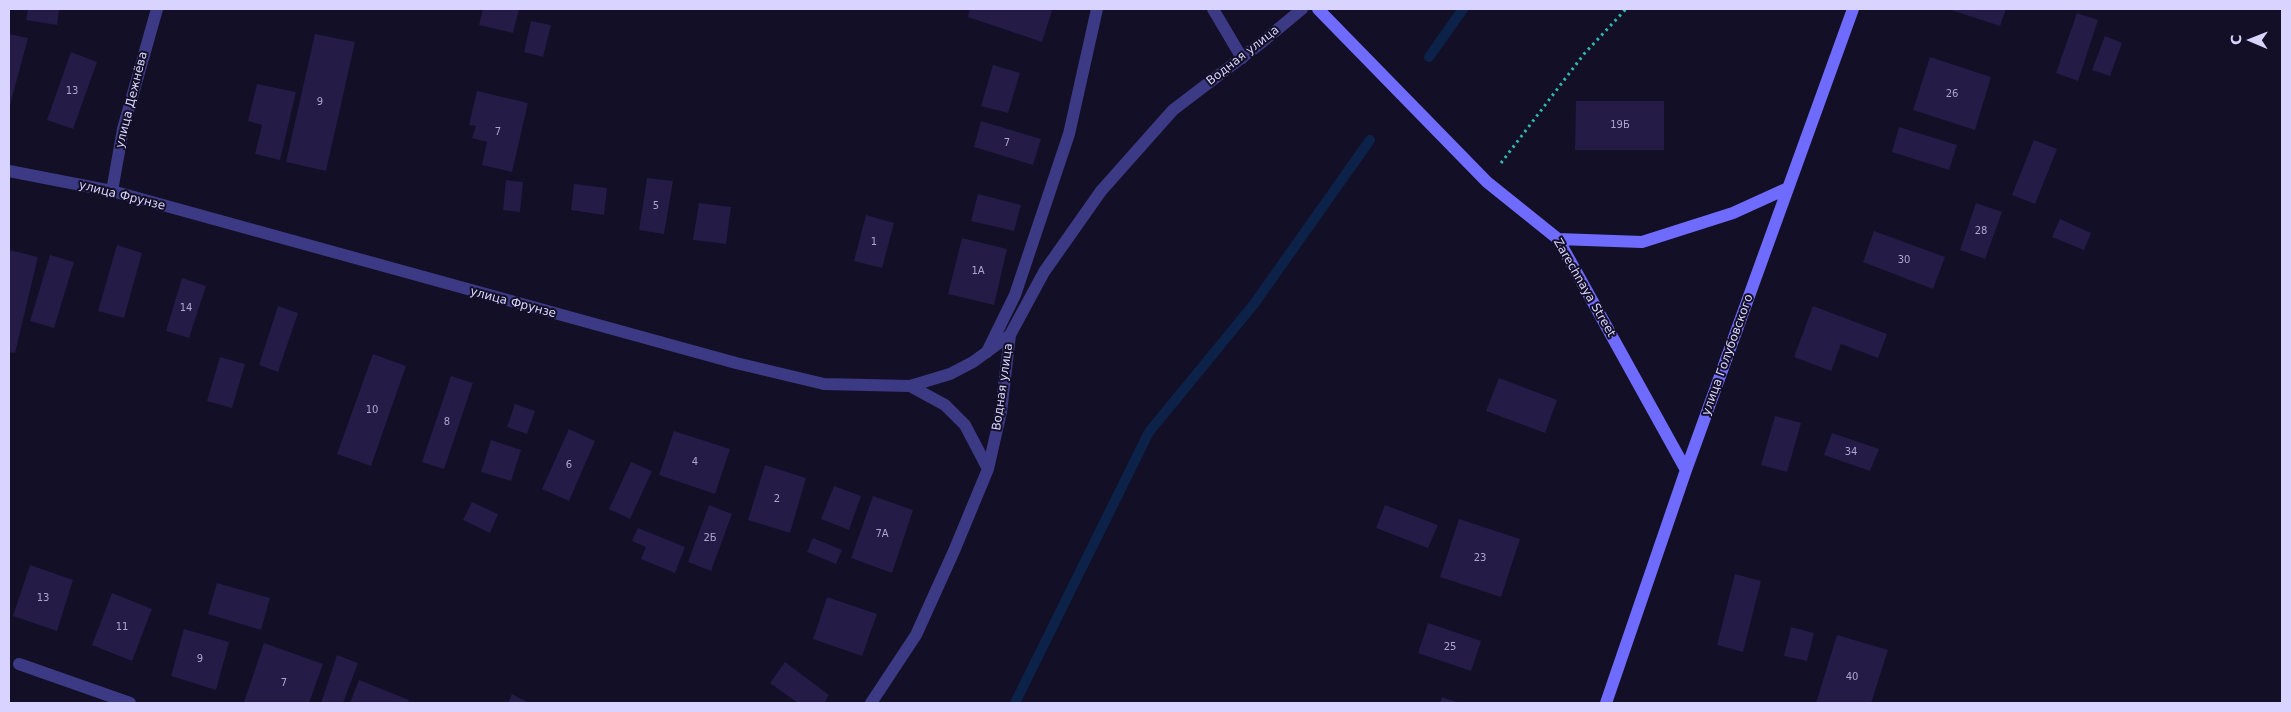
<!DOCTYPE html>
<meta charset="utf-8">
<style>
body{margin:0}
#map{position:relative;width:2291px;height:712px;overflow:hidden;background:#130f26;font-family:"DejaVu Sans",sans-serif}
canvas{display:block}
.frame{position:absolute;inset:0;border:10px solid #d9d4ff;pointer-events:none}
.north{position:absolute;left:2226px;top:15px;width:50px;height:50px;-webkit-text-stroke:4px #130f26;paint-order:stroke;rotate:271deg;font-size:14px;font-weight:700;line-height:20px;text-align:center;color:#d9d4ff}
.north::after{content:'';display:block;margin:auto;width:18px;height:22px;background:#d9d4ff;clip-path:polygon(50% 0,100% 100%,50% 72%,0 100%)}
</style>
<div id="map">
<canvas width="2291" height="712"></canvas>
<div class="frame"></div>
<div class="north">С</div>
</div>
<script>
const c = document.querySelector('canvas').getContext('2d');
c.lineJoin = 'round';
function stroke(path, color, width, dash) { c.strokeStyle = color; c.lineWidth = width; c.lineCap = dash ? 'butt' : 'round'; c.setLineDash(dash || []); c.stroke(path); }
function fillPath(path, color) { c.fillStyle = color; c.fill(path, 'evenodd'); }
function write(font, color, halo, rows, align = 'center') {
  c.font = font + ' "DejaVu Sans",sans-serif'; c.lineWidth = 4; c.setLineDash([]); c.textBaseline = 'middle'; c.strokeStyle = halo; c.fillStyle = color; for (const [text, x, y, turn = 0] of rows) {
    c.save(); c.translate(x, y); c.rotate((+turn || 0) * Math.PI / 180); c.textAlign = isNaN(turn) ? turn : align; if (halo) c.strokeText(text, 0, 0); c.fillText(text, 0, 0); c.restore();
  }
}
stroke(new Path2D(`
 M 1429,57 L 1463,9
 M 1015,703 L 1149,432 L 1254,304 L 1370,140`), '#0c2248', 10);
fillPath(new Path2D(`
 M 28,9 L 59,9 L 57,25 L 26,20 Z
 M 483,9 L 519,9 L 513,33 L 479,25 Z
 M 970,9 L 1046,9 L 1052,11 L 1042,42 L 968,17 Z
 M 1948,9 L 2006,9 L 2000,26 Z
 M 2077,13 L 2098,20 L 2078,81 L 2056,73 Z
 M 531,21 L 551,25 L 543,57 L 524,52 Z
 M 9,34 L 28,38 L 9,109 Z
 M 315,34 L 355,42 L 326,171 L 286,162 Z
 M 2105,36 L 2122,43 L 2110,76 L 2092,70 Z
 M 71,52 L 97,62 L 73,129 L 47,120 Z
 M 1930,57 L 1991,77 L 1975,130 L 1913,110 Z
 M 993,65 L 1020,73 L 1008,113 L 981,106 Z
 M 257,84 L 296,92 L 280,160 L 255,154 L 262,125 L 248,121 Z
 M 477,91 L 528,103 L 512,172 L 482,165 L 487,142 L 472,138 L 476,126 L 469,125 Z
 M 1576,101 L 1664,101 L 1664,150 L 1575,150 Z
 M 981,121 L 1041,139 L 1033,165 L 974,147 Z
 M 1899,127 L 1957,145 L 1949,170 L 1892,152 Z
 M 2034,140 L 2057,149 L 2035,204 L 2012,195 Z
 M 647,178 L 673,181 L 664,234 L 639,230 Z
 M 506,180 L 523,182 L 520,212 L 503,210 Z
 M 574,184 L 607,188 L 604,215 L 571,210 Z
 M 978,194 L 1021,205 L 1014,231 L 971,221 Z
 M 699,203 L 731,207 L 726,244 L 693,240 Z
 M 1976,203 L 2002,212 L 1985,259 L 1960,250 Z
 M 866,215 L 894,223 L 882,268 L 854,261 Z
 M 2060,219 L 2091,233 L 2084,250 L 2052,237 Z
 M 1874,231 L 1945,257 L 1933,289 L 1863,262 Z
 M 962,238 L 1007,249 L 994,305 L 948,294 Z
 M 117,245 L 142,253 L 124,318 L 98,311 Z
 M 9,250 L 38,257 L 15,353 L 9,352 Z
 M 50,255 L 74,262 L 54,328 L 30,321 Z
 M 182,278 L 206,286 L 189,338 L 166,331 Z
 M 278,306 L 298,313 L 278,372 L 259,365 Z
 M 1813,306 L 1887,334 L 1878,358 L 1841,344 L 1831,371 L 1794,357 Z
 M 373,354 L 406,366 L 371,466 L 337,454 Z
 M 220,357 L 245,364 L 232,408 L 207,401 Z
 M 451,376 L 473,383 L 444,469 L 422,462 Z
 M 1499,378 L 1557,400 L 1545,433 L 1486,411 Z
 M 515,404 L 535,411 L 527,434 L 507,427 Z
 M 1775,416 L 1801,423 L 1787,472 L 1761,465 Z
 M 569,429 L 595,441 L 569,501 L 542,489 Z
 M 674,431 L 730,449 L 715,494 L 659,475 Z
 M 1832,433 L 1879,449 L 1870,471 L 1824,455 Z
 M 491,440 L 521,450 L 511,481 L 481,472 Z
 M 631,462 L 652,471 L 630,519 L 609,509 Z
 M 765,465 L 806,478 L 790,533 L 748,520 Z
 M 834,486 L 861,496 L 849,530 L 821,519 Z
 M 873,496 L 913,510 L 892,573 L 851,558 Z
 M 472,502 L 498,514 L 490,533 L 463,520 Z
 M 709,505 L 732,514 L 711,571 L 688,562 Z
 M 1385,505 L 1438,525 L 1428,548 L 1376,528 Z
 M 1459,519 L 1520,539 L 1501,597 L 1440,577 Z
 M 638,528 L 685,547 L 675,573 L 641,559 L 646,547 L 632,541 Z
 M 813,538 L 842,550 L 836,564 L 807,552 Z
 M 30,565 L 73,580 L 57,631 L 13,616 Z
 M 1735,574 L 1761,581 L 1743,652 L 1717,645 Z
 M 217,583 L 270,598 L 261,630 L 208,614 Z
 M 112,593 L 152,609 L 132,661 L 92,645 Z
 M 827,597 L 877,614 L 862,656 L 813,639 Z
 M 1428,623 L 1481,641 L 1471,671 L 1418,653 Z
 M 1791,627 L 1814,633 L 1807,661 L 1784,656 Z
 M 184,629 L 229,642 L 216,690 L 171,676 Z
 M 1837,635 L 1888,650 L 1871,703 L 1816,703 Z
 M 264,643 L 323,664 L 309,703 L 244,702 Z
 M 337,655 L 358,663 L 343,703 L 321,703 Z
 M 785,662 L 829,695 L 824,703 L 798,703 L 770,683 Z
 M 359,680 L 409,700 L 408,703 L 350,703 Z
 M 512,694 L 529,703 L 508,703 Z
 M 1442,697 L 1459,703 L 1440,703 Z`), '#241b47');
stroke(new Path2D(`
 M 1501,163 L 1584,54 L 1626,9`), '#2fb8b0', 3, [2.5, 4]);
stroke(new Path2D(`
 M 1213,9 L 1242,58
 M 987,352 L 1015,295 L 1069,134 L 1097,9`), '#3d3a85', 12);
stroke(new Path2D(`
 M 9,171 L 112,191 L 736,363 L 824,384 L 910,386 L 950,374 L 973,362 L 1010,335
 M 112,191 L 123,129 L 157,9
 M 910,386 L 945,405 L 965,425 L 988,469
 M 19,664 L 130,703
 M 871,703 L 916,635 L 954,551 L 988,469 L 1001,412 L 1010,335 L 1044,272 L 1101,191 L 1173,110 L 1261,43 L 1302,9`), '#3d3a85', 12);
stroke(new Path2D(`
 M 1318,9 L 1487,182 L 1558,239 L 1686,470
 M 1558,239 L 1642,242 L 1733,213 L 1788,188
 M 1606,703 L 1686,470 L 1853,9`), '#6f6bff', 12);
write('10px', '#aca6d1', null, [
 ["13",72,91],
 ["26",1952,94],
 ["9",320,102],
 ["19Б",1620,125],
 ["7",498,132],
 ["7",1007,143],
 ["5",656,206],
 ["28",1981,231],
 ["1",874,242],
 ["30",1904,260],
 ["1А",978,271],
 ["14",186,308],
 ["10",372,410],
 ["8",447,422],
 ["34",1851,452],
 ["4",695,462],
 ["6",569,465],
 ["2",777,499],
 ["7А",882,534],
 ["2Б",710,538],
 ["23",1480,558],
 ["13",43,598],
 ["11",122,627],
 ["25",1450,647],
 ["9",200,659],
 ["40",1852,677],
 ["7",284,683]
]);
write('12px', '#d9d4ff', '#130f26', [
 ["Водная улица",1243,56,-38],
 ["улица Дежнёва",132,100,-76],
 ["улица Фрунзе",122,196,14],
 ["Zarechnaya Street",1584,288,60],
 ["улица Фрунзе",513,303,15],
 ["улица Голубовского",1728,355,-70],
 ["Водная улица",1003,387,-82]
]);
</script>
